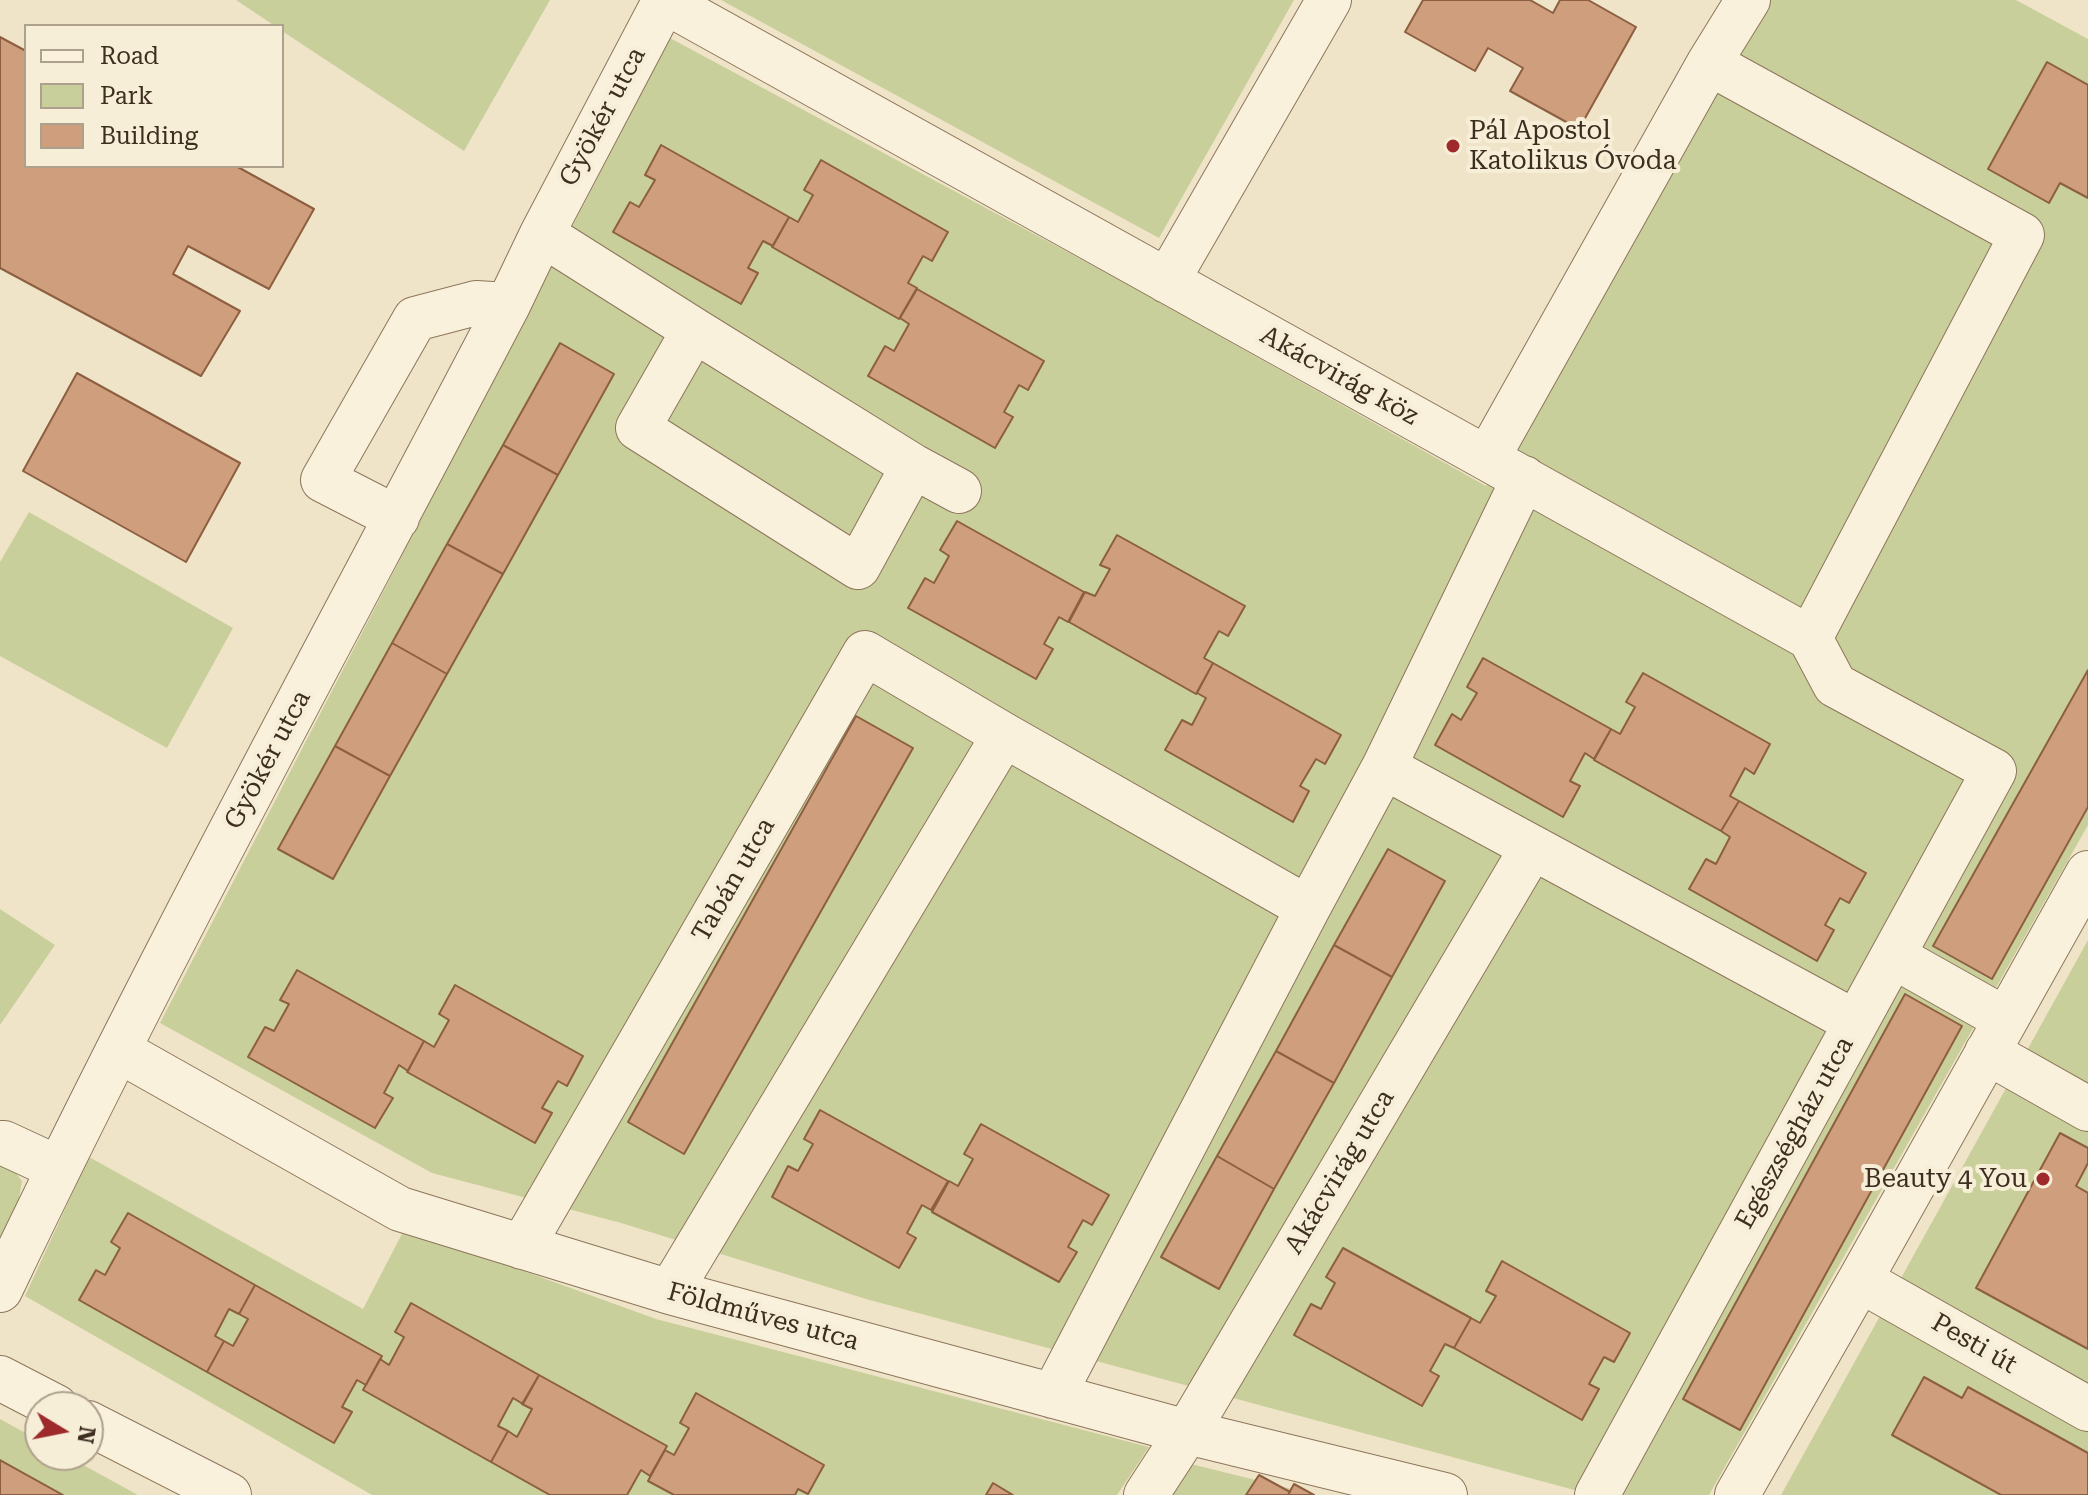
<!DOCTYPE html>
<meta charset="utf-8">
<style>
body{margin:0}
#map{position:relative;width:2088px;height:1495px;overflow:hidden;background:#f0e4c8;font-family:"Roboto Serif",serif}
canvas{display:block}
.legend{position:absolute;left:24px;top:24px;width:260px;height:144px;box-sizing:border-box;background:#f7eed8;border:2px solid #ada18e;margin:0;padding:10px 14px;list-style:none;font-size:24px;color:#3d2e20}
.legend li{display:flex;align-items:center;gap:16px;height:40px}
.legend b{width:40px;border:2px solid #ada18e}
.north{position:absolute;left:24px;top:1391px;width:80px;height:80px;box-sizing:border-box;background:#f7eed8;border:2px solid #ada18e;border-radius:50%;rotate:100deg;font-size:22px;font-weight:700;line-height:32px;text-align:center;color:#3d2e20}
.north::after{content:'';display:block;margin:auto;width:28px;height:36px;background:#9e2a2b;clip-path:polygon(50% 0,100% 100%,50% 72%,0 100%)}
</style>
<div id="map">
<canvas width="2088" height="1495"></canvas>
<ul class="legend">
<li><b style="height:10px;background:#faf1dc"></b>Road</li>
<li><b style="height:22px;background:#c9cf9b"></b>Park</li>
<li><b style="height:22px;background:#cf9f7d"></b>Building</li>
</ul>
<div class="north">N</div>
</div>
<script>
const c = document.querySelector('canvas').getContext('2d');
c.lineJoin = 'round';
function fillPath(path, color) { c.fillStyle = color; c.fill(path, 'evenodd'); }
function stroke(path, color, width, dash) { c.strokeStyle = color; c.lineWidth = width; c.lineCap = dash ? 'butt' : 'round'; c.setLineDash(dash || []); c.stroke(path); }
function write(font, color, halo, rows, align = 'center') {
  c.font = font + ' "Roboto Serif",serif'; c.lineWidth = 8; c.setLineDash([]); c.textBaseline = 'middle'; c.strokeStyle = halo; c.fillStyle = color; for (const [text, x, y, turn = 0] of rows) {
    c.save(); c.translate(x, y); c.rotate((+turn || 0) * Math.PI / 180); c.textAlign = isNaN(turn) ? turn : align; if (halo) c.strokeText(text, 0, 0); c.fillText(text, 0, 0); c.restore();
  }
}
fillPath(new Path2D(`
 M 236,0 L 550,0 L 464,151 L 282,31 L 282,26 L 275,26 Z
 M 721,0 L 1294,0 L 1159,238 Z
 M 1770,0 L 2016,0 L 2088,39 L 2088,825 L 1709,1495 L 1593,1495 L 866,1299 L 621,1223 L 432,1173 L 160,1023 L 670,38 L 1127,284 L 1486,486 Z
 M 29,512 L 233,628 L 167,748 L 0,656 L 0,562 Z
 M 0,909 L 55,945 L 0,1025 Z
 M 2088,940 L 2088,1495 L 1781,1495 Z
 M 89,1157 L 363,1309 L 405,1228 L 656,1319 L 1149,1447 L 1117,1495 L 372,1495 L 25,1296 Z
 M 0,1160 L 7,1161 L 22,1181 L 18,1204 L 0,1240 Z
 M 0,1419 L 40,1441 L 40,1455 L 65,1455 L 138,1495 L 0,1495 Z
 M 1191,1464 L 1316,1495 L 1171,1495 Z`), '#c9cf9b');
const building = new Path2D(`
 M 1423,0 L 1530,0 L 1553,13 L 1560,0 L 1588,0 L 1636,27 L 1579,129 L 1510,91 L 1523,68 L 1488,48 L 1475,71 L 1405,32 Z
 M 0,37 L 26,51 L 26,166 L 236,166 L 314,209 L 269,289 L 188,246 L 173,274 L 240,311 L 201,376 L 0,268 Z
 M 2047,62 L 2088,85 L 2088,198 L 2060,183 L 2049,203 L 1988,169 Z
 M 661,145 L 789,217 L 773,246 L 763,241 L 748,268 L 758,273 L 741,304 L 613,232 L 630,202 L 639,207 L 655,180 L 645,175 Z
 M 821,160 L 948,232 L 932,261 L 923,256 L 908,283 L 917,288 L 899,319 L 772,247 L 789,217 L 798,222 L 813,195 L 804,190 Z
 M 917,289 L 1044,361 L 1028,390 L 1019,385 L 1004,412 L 1013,417 L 995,448 L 868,376 L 885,346 L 894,351 L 909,324 L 900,318 Z
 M 560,343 L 614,374 L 558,475 L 503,445 Z
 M 77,373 L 240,463 L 186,562 L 23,471 Z
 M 503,445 L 558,475 L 503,574 L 447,544 Z
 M 957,521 L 1084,592 L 1068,622 L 1059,617 L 1044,644 L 1053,649 L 1036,679 L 908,608 L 925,578 L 934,583 L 949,556 L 940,550 Z
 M 1117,535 L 1245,606 L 1228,636 L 1219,631 L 1204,658 L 1213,663 L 1196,694 L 1069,622 L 1085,592 L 1095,596 L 1110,569 L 1100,565 Z
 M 447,544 L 503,574 L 447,674 L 392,643 Z
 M 392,643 L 447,674 L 390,776 L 335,746 Z
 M 1483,658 L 1611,729 L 1594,759 L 1585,753 L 1570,781 L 1580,786 L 1563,817 L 1435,745 L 1452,714 L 1461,720 L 1477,693 L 1467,687 Z
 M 1213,663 L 1341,735 L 1325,764 L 1316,759 L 1300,786 L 1309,791 L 1293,822 L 1165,750 L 1182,720 L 1192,725 L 1206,698 L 1197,693 Z
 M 2088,670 L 2088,807 L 1992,979 L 1933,946 Z
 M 1643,673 L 1770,744 L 1754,774 L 1745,768 L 1730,796 L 1739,801 L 1721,831 L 1594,760 L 1611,729 L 1620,734 L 1635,707 L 1626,702 Z
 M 856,716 L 913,748 L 684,1154 L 628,1122 Z
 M 335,746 L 390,776 L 333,879 L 278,849 Z
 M 1739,801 L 1866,873 L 1849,903 L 1840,898 L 1825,925 L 1834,930 L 1817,961 L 1689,889 L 1706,859 L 1716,864 L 1730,837 L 1721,831 Z
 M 1388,849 L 1445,881 L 1392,977 L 1334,945 Z
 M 1334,945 L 1392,977 L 1334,1083 L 1276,1051 Z
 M 297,970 L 424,1041 L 408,1071 L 399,1065 L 384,1093 L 393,1098 L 375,1128 L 248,1057 L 265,1027 L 274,1031 L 289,1004 L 280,1000 Z
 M 455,985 L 583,1056 L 567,1086 L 558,1081 L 542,1108 L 552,1113 L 535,1143 L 407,1072 L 424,1041 L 434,1047 L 449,1020 L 439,1014 Z
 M 1905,994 L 1962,1026 L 1740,1430 L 1683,1399 Z
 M 1276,1051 L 1334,1083 L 1274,1189 L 1217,1156 Z
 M 820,1110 L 948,1181 L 931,1210 L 922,1205 L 907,1233 L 916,1238 L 899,1268 L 772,1197 L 788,1166 L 798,1171 L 813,1144 L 804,1139 Z
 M 981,1124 L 1109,1195 L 1092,1225 L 1083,1220 L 1068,1247 L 1077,1252 L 1059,1282 L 932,1212 L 949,1181 L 958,1186 L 973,1159 L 964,1154 Z
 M 2060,1133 L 2088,1148 L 2088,1163 L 2076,1186 L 2088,1193 L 2088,1349 L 1976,1288 Z
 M 1217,1156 L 1274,1189 L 1219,1289 L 1161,1257 Z
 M 128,1213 L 255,1285 L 239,1314 L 229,1309 L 215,1336 L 224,1341 L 207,1372 L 79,1300 L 96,1270 L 105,1275 L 120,1248 L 111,1242 Z
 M 1343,1248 L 1471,1318 L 1454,1348 L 1445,1344 L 1430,1371 L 1439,1376 L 1422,1406 L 1294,1335 L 1311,1304 L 1321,1309 L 1335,1283 L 1326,1277 Z
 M 1502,1261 L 1630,1333 L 1614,1362 L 1604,1357 L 1589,1384 L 1599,1389 L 1582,1420 L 1454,1348 L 1471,1318 L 1480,1323 L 1496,1296 L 1486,1291 Z
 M 255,1285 L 382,1356 L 366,1385 L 357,1380 L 342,1407 L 352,1412 L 334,1443 L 207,1372 L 224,1341 L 233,1346 L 248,1319 L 239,1314 Z
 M 411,1303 L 539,1375 L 523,1404 L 513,1398 L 498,1426 L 508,1431 L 491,1462 L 363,1390 L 380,1359 L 389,1365 L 404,1337 L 395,1332 Z
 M 539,1375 L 667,1446 L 650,1476 L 641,1470 L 627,1495 L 550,1495 L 491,1462 L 508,1431 L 517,1437 L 532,1409 L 522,1404 Z
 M 1924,1377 L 1962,1398 L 1968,1387 L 2088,1453 L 2088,1495 L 2001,1495 L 1892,1435 Z
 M 696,1393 L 824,1465 L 808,1494 L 798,1489 L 795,1495 L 674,1495 L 648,1481 L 665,1450 L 674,1455 L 689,1428 L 680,1423 Z
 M 0,1460 L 63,1495 L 0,1495 Z
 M 1259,1475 L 1290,1492 L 1288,1495 L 1246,1495 Z
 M 993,1483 L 1013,1495 L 986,1495 Z
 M 1294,1484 L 1314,1495 L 1288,1495 Z`);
fillPath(building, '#cf9f7d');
stroke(building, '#8d5f41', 2);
const minor = new Path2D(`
 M 664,1 L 1810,638 L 1835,685 L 1994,771 L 1597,1495
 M 1709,63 L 2022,235 L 1810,638
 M 542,234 L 694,330 L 913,466 L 959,491
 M 1167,281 L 1329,0
 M 694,330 L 638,428 L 858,567 L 913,466
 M 1488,457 L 1709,63 L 1748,0
 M 397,518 L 323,480 L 415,319 L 476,303 L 508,305
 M 1384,767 L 1855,1022
 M 1893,956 L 2005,1019
 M 118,1050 L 400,1209 L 670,1292 L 1187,1432 L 1445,1495
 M 1987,1052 L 2088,1109
 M 0,1143 L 4,1143 L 58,1168
 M 522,1247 L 865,653 L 1004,735 L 1308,908
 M 1860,1280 L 2088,1409
 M 0,1290 C 159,956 337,632 508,305 L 542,234 L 665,0
 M 670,1292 L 1004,735
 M 0,1378 L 56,1407
 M 1053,1396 L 1308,908 L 1384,767 L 1524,478
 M 88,1423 L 229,1495
 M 1146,1495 L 1187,1432 L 1532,848
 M 1737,1495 L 1860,1280 L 2088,873`);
stroke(minor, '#8d765c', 46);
stroke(minor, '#faf1dc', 44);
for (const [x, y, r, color] of [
 [1453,146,8,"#9e2a2b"],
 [2043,1179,8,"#9e2a2b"]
]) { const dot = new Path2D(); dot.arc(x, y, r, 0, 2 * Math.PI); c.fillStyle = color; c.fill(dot); stroke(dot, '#f7eed8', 3); }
write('26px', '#3d2e20', '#f7eed8', [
 ["Gyökér utca",603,117,-62],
 ["Akácvirág köz",1339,376,29],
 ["Gyökér utca",268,760,-62],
 ["Tabán utca",734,880,-60],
 ["Egészségház utca",1795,1133,-61],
 ["Akácvirág utca",1340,1172,-59],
 ["Földműves utca",763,1317,15],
 ["Pesti út",1974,1344,30]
]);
write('26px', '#3d2e20', '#f7eed8', [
 ["Pál Apostol",1469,131],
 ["Katolikus Óvoda",1469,161],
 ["Beauty 4 You",2027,1179,"right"]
], 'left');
</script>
